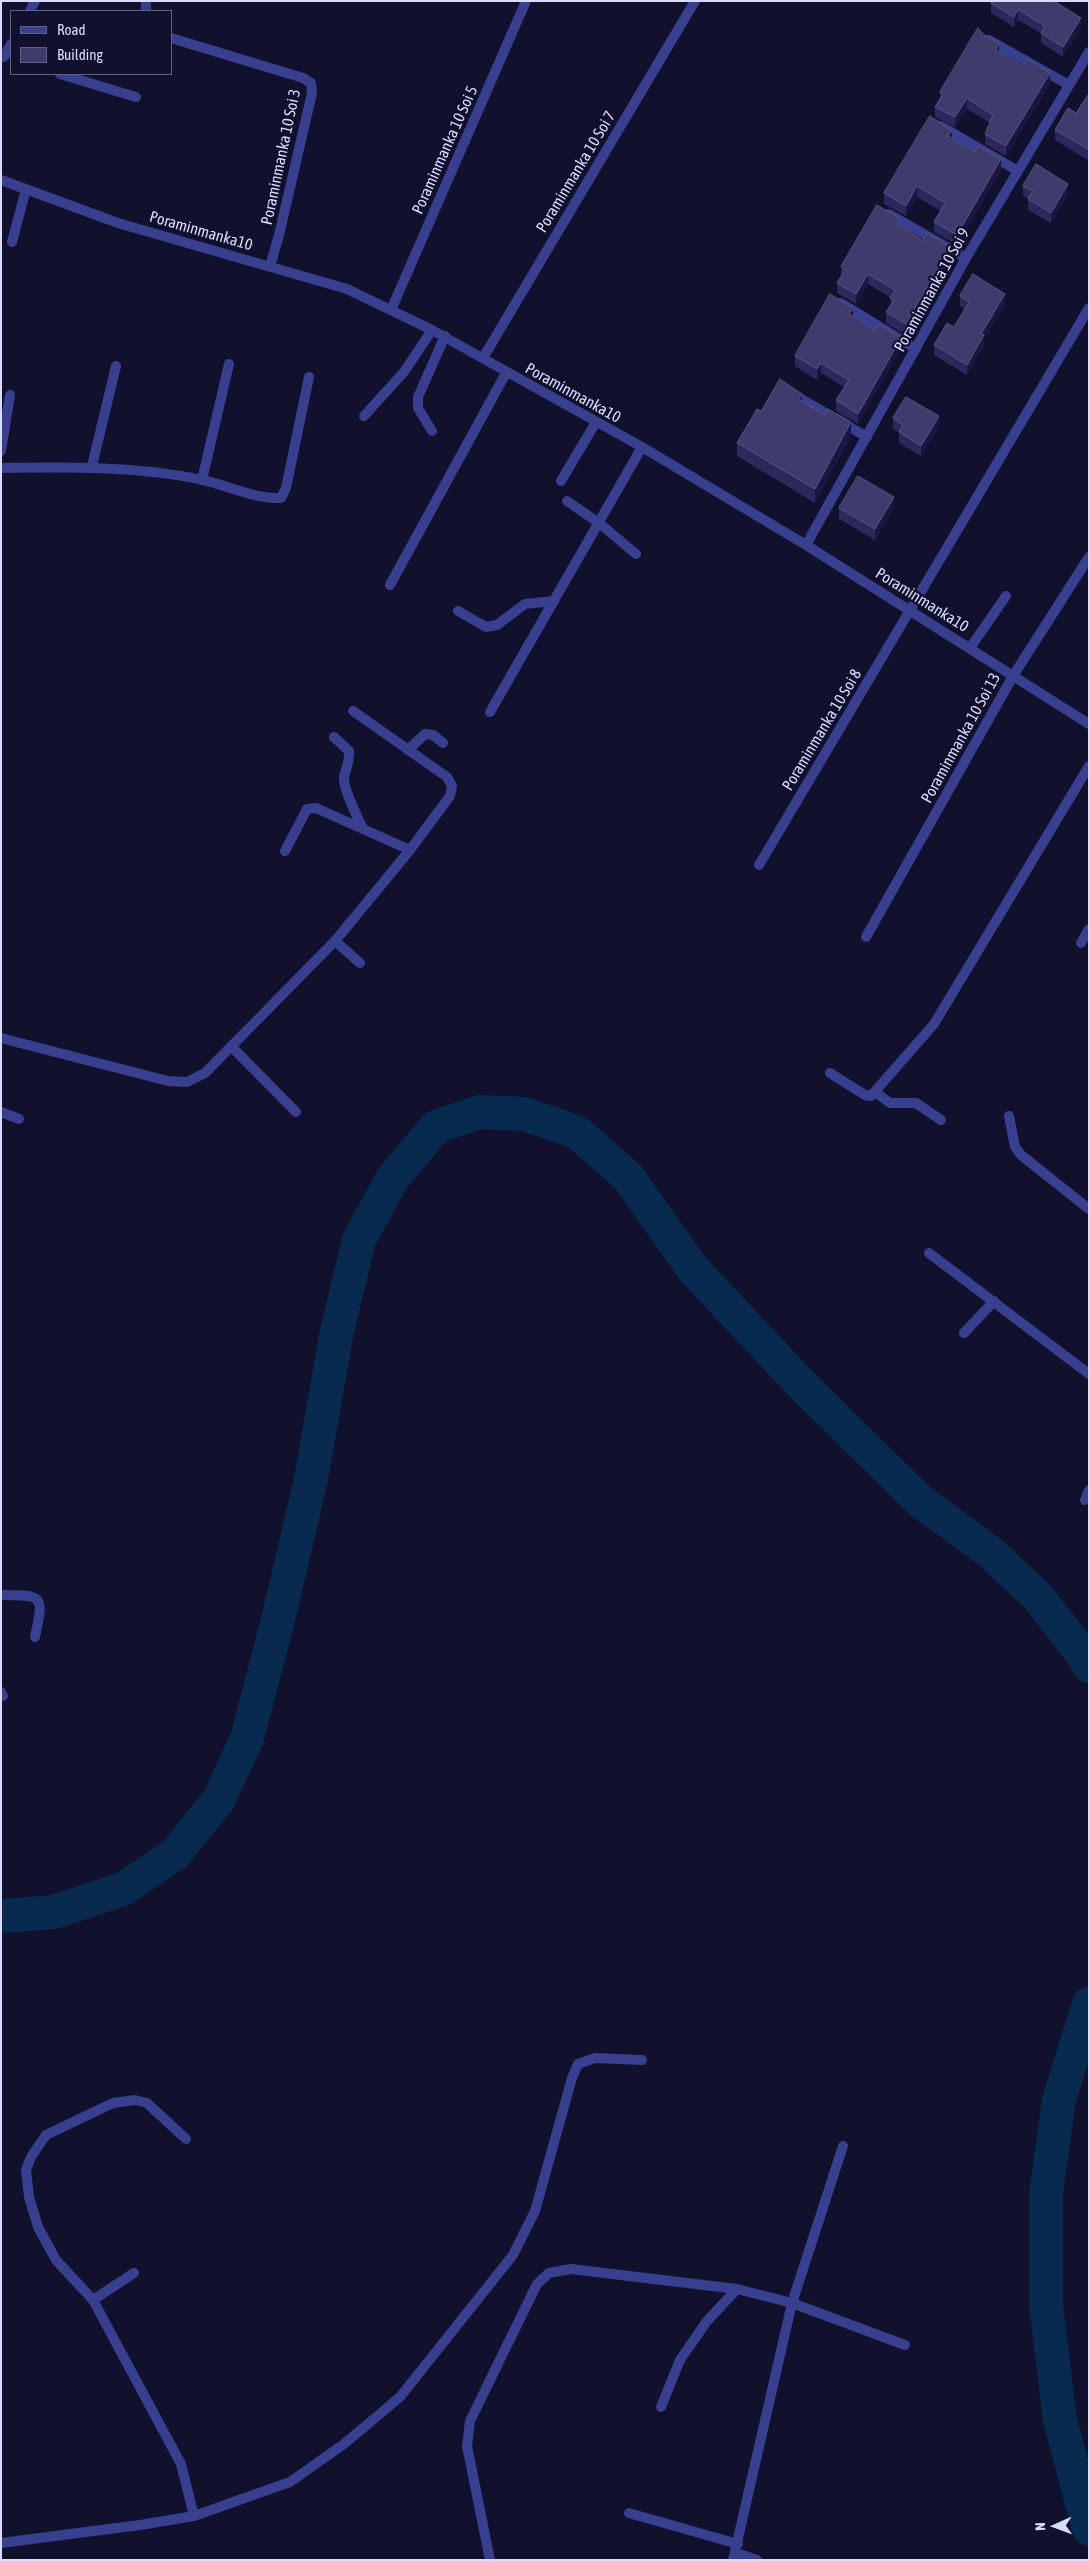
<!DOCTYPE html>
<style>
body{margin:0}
#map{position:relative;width:1090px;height:2561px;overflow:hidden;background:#11102d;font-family:"Asap Condensed",sans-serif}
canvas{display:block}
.frame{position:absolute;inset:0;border:2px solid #dbdbff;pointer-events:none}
.legend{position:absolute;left:10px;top:10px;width:162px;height:65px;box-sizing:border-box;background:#11102d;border:1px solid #626181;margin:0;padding:6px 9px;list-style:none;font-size:15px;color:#dbdbff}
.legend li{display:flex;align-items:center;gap:10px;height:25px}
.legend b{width:25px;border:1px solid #626181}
.north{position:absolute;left:1030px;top:2501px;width:50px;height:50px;-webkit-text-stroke:4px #11102d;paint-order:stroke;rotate:268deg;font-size:14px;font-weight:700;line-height:20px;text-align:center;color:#dbdbff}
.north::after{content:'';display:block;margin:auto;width:18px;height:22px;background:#dbdbff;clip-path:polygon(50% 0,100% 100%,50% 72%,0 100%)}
</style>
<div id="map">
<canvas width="1090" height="2561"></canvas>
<div class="frame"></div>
<ul class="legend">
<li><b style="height:6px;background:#383f8e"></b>Road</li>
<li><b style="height:14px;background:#3f3b6d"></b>Building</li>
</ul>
<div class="north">N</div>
</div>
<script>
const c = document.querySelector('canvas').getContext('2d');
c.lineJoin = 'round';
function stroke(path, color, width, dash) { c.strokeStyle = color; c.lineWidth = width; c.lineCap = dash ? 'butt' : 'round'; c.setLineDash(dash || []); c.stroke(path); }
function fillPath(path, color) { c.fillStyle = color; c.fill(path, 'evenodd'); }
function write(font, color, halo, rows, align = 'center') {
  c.font = font + ' "Asap Condensed",sans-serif'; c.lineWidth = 4.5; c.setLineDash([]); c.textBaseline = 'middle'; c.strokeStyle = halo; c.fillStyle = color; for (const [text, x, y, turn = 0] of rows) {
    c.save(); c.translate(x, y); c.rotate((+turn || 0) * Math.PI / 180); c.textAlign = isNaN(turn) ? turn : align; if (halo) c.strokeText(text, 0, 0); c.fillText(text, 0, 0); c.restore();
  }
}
stroke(new Path2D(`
 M 1,1916 L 54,1912 L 123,1889 L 175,1854 L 219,1799 L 247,1738 L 278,1620 L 311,1479 L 337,1331 L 359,1240 L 392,1179 L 436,1127 L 479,1112 L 524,1114 L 577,1132 L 628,1177 L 693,1269 L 802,1385 L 920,1501 L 990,1552 L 1038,1597 L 1083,1655 L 1089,1666
 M 1089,2004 L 1059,2100 L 1046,2194 L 1046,2304 L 1060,2420 L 1089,2529`), '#072a4e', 34);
stroke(new Path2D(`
 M 12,242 L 26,189
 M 364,416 L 404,372 L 432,330
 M 432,431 L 418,408 L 418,397 L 445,336
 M 1,451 L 10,395
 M 92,466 L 116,366
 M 202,480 L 229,364
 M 561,481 L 596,422
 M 567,501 L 599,523 L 636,554
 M 458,611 L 486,627 L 497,625 L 525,604 L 554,601
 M 970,648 L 1006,596
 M 334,737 L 349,751 C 350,761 346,768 344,777 C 343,790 358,817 363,829
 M 408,750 L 425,734 L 433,735 L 443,743
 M 285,851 L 307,809 L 316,808 L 410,850
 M 335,941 L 360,963
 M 1081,943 L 1089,929
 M 231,1046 L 296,1112
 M 875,1092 L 890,1103 L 916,1103 L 941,1120
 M 1,1112 L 19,1119
 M 964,1333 L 994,1301
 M 1,1595 C 44,1595 44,1595 35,1637
 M 1,1692 L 3,1696
 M 186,2139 L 147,2103 L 135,2100 L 113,2103 L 46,2135 L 31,2157 L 26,2170 L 29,2197 L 38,2227 L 56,2260 L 93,2300 L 181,2464 L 194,2516
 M 93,2300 L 134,2273
 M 792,2303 L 843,2146
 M 661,2407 L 680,2360 L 707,2321 L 737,2289
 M 629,2513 L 738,2544`), '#383f8e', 10);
stroke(new Path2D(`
 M 30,11 L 35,1
 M 146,11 L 146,3
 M 171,38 L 303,78 L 311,83 L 312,93 L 279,235 L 270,266
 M 989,40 L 1069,85
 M 4,57 L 11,44
 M 60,74 L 136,97
 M 941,126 L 1018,171
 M 1,180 L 118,223 L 347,289 L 432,330 L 642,447 L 806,545 L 1089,724
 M 889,214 L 966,258
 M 841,303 L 916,349
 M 391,310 L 526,1
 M 483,358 L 695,1
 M 791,393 L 867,437
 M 1,468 C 68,467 137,466 203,480 C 229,486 254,499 281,498 L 286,488 L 309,377
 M 806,545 L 966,258 L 1089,52
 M 390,585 L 506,373
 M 490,712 L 642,447
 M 759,865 L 1089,308
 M 866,937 L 1013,676 L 1089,557
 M 1,1038 L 168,1081 L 187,1082 L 205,1073 L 335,941 L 410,850 L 450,796 L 452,786 L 447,777 L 353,711
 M 830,1073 L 865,1095 L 871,1096 L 934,1024 L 1089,766
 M 1009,1116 L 1015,1147 L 1021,1155 L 1089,1209
 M 929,1253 L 1089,1374
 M 1085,1500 L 1089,1490
 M 1,2543 L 140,2525 L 194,2516 L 290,2482 L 344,2444 L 400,2397 L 513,2255 L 535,2211 L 572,2078 L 578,2064 L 595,2058 L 642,2060
 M 736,2553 L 757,2560
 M 490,2560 L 467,2446 L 470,2421 L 537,2284 L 549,2273 L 571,2269 L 737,2289 L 792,2303 L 905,2345
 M 733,2560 L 792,2303`), '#383f8e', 10);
fillPath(new Path2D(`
 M 992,1 L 1081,28 L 1063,57 L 1041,43 L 1041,33 L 1018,20 L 1014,27 L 991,13 L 991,3 Z
 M 999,52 L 1050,84 L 1006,156 L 985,144 L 985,134 L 990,123 L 967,109 L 955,127 L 935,117 L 935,107 L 940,99 L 940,92 Z
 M 1089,95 L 1088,160 L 1055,140 L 1055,130 L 1076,113 Z
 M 952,138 L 1001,170 L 957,245 L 934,232 L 934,222 L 941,211 L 917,197 L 906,216 L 884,204 L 884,193 Z
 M 1023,186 L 1068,194 L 1051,223 L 1028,210 L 1028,199 L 1023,196 Z
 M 899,225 L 950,257 L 906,335 L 886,323 L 886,312 L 890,305 L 891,298 L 868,284 L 856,304 L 837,293 L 837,283 L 841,276 L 841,267 Z
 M 960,296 L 1005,304 L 984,339 L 984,346 L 967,375 L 934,355 L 934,345 L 954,327 L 965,309 L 960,306 Z
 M 853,316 L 901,348 L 858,424 L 836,411 L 836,400 L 844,387 L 821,373 L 817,380 L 795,366 L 795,356 Z
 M 802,401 L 851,436 L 815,503 L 737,456 L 737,443 L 761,411 Z
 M 893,418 L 939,427 L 921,456 L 899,443 L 899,432 L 893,429 Z
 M 894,507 L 875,540 L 839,519 L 839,508 Z`), '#2c285b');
fillPath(new Path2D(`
 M 1018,9 L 1018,20 L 1014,27 L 1014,17 Z
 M 1081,18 L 1081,28 L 1063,57 L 1063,47 Z
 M 999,43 L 999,53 L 996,50 Z
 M 1050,73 L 1050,84 L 1006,156 L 1006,146 Z
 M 967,98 L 967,109 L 955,127 L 955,117 Z
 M 952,131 L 952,141 L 948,136 Z
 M 1089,147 L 1089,158 L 1088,160 L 1088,149 Z
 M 1001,159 L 1001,170 L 957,245 L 957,235 Z
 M 1068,184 L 1068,194 L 1051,223 L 1051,213 Z
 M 917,186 L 917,197 L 906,216 L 906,206 Z
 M 950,247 L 950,257 L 906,335 L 906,324 Z
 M 868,274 L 868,284 L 856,304 L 856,294 Z
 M 1005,294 L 1005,304 L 984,339 L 984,346 L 967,375 L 967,365 L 981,334 Z
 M 853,308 L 853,318 L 849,314 Z
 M 901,338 L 901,348 L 858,424 L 858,414 Z
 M 821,363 L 821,373 L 817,380 L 817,369 Z
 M 802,394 L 802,407 L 799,399 Z
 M 939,416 L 939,427 L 921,456 L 921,446 Z
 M 851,422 L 851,436 L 815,503 L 815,489 Z
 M 894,497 L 894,507 L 875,540 L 875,529 Z`), '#191641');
const building = new Path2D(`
 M 992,1 L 1054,1 L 1081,18 L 1063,47 L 1041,33 L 1045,26 L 1018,9 L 1014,17 L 991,3 Z
 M 978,28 L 983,34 L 999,43 L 996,50 L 1023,66 L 1027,59 L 1050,73 L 1006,146 L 985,134 L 993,115 L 967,98 L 955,117 L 935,107 L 943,94 L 940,92 Z
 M 1088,95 L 1089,95 L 1089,147 L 1088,149 L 1055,130 L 1068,108 L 1076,113 Z
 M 930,116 L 952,131 L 948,136 L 975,152 L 978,146 L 1001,159 L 957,235 L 934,222 L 945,203 L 917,186 L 906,206 L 884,193 Z
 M 1036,164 L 1068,184 L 1051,213 L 1028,199 L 1033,191 L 1023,186 Z
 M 877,205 L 899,218 L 897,224 L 923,241 L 927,233 L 950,247 L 906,324 L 886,312 L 894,300 L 890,298 L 895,290 L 868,274 L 856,294 L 837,283 L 845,270 L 841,267 Z
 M 973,274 L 1005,294 L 981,334 L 984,335 L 967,365 L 934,345 L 947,323 L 954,327 L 969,302 L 960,296 Z
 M 830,294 L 853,308 L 849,314 L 875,330 L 879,324 L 901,338 L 858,414 L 836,400 L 849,380 L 821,363 L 817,369 L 795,356 Z
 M 780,379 L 802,394 L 799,399 L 825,415 L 828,409 L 851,422 L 815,489 L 737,443 L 757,409 L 761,411 Z
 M 906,397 L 939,416 L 921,446 L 899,432 L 903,425 L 893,418 Z
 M 858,476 L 894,497 L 875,529 L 839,508 Z`);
fillPath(building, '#3f3b6d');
stroke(building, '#575484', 1);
write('16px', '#dbdbff', '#11102d', [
 ["Poraminmanka 10 Soi 5",445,150,-66],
 ["Poraminmanka 10 Soi 3",281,157,-78],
 ["Poraminmanka 10 Soi 7",576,172,-59],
 ["Poraminmanka10",201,231,16],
 ["Poraminmanka 10 Soi 9",932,290,-61],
 ["Poraminmanka10",573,393,29],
 ["Poraminmanka10",922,600,32],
 ["Poraminmanka 10 Soi 8",822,730,-59],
 ["Poraminmanka 10 Soi 13",961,738,-61]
]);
</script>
